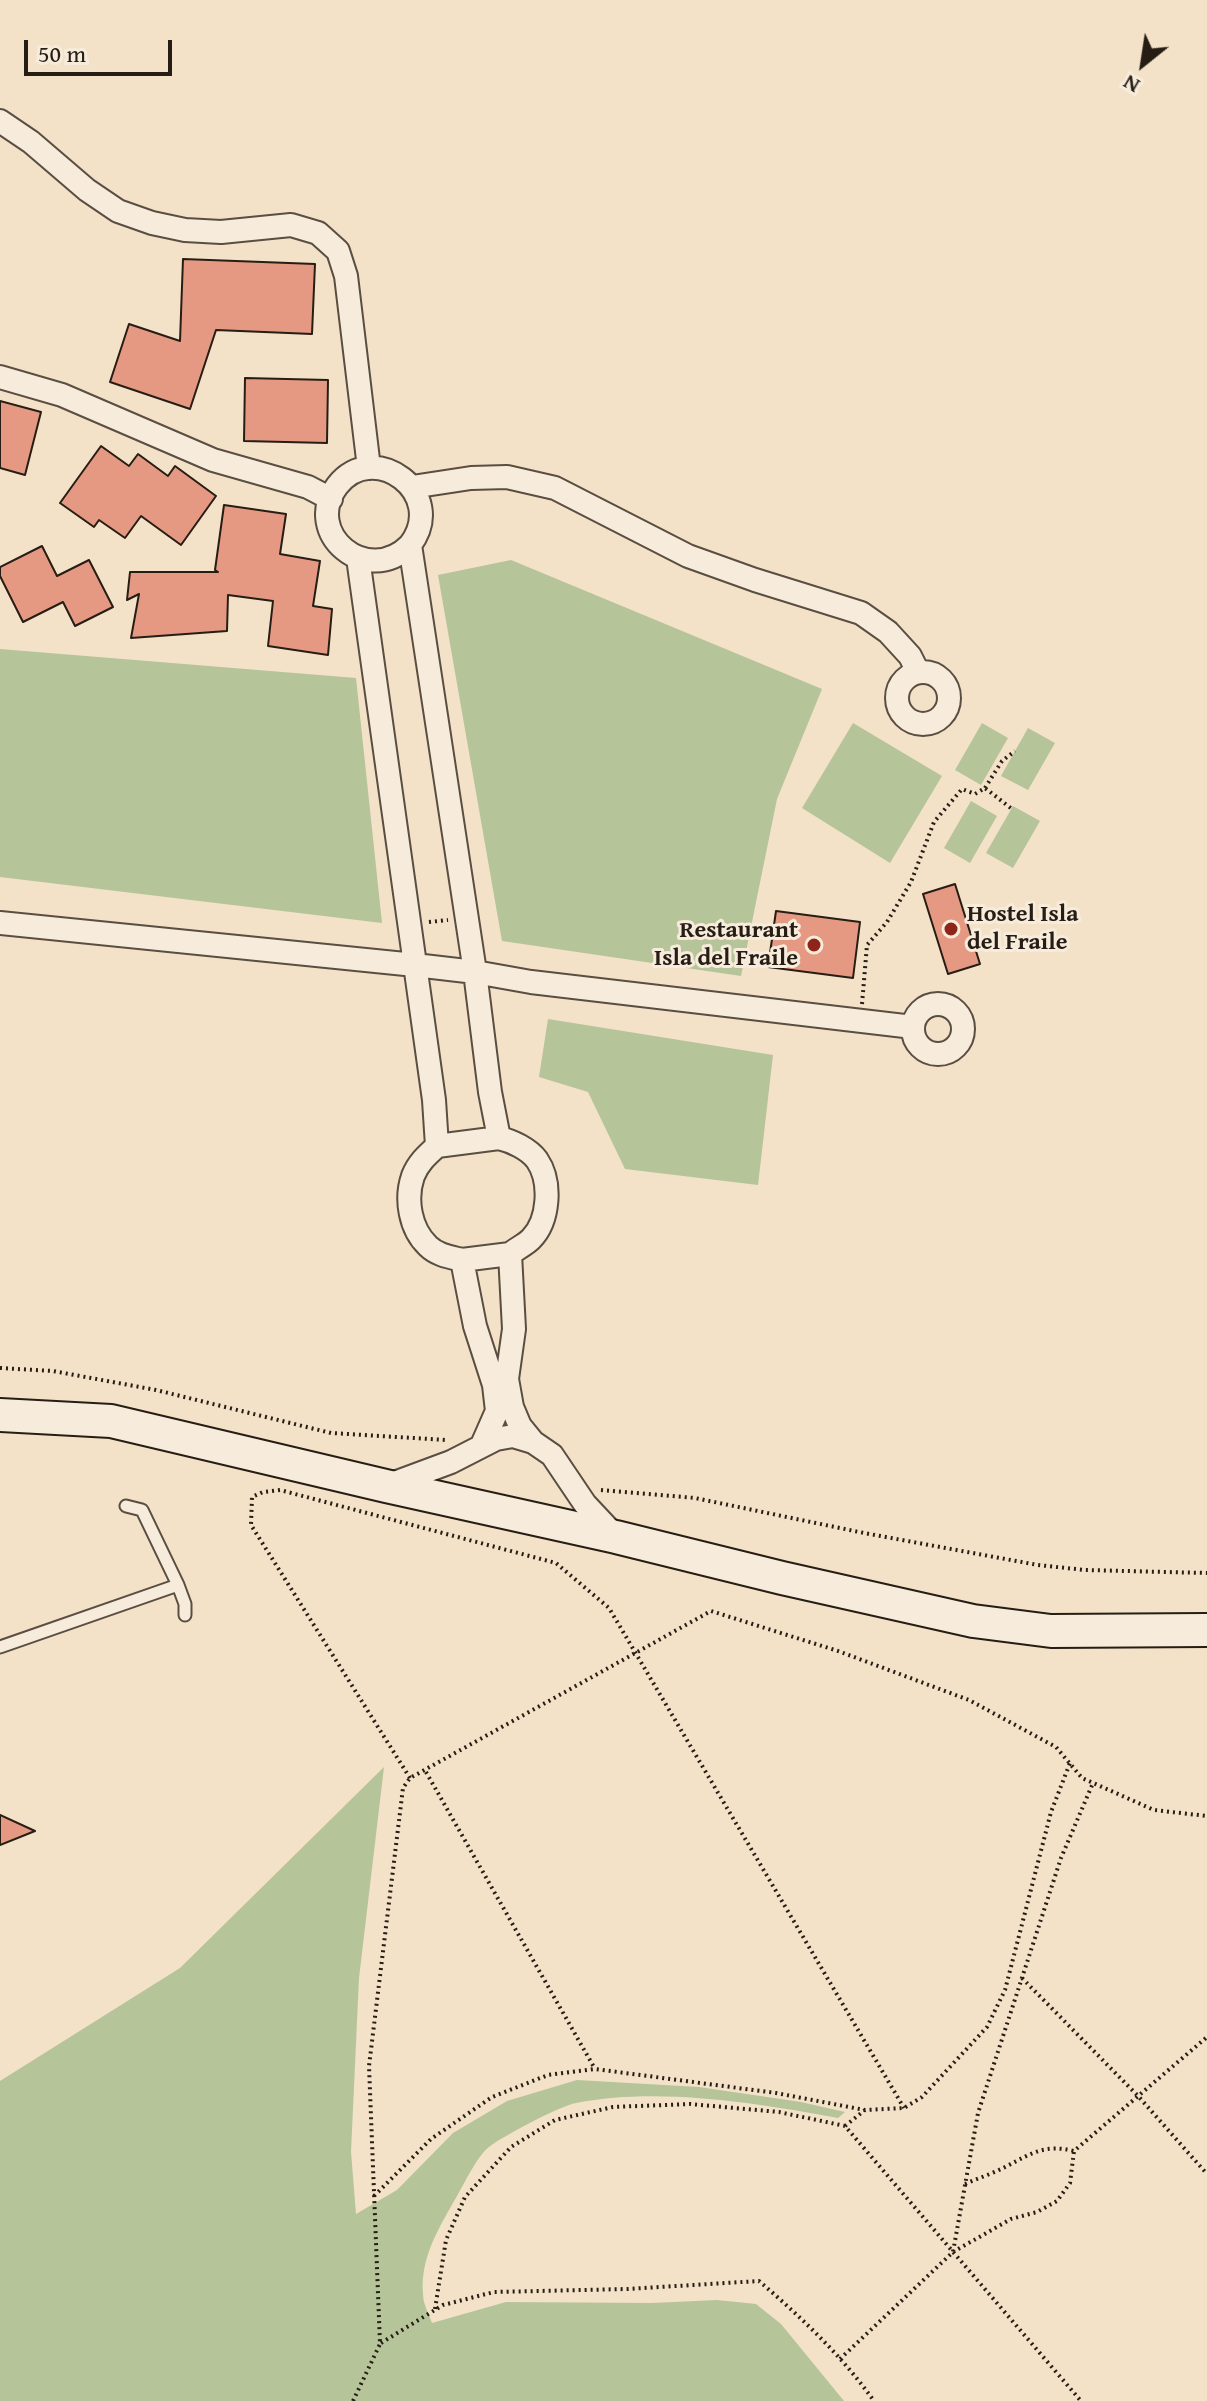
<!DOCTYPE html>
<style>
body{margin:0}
#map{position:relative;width:1207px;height:2401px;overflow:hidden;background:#f3e1c8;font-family:"Gentium Book Plus",serif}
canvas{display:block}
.north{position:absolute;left:1103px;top:24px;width:80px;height:80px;-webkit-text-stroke:6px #f7ecdb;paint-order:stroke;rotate:210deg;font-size:22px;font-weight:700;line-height:32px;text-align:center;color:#261d14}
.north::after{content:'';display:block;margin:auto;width:28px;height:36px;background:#261d14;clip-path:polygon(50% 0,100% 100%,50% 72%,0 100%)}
.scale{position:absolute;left:24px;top:40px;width:148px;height:36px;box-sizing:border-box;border:4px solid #261d14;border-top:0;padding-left:10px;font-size:24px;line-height:28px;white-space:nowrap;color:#261d14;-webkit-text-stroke:6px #f7ecdb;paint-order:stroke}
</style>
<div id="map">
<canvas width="1207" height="2401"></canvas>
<div class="north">N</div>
<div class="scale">50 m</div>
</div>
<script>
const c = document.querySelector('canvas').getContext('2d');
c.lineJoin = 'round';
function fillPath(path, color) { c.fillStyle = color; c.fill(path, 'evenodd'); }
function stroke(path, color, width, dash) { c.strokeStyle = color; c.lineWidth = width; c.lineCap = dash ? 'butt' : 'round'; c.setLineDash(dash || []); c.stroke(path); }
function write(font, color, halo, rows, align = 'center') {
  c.font = font + ' "Gentium Book Plus",serif'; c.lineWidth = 6; c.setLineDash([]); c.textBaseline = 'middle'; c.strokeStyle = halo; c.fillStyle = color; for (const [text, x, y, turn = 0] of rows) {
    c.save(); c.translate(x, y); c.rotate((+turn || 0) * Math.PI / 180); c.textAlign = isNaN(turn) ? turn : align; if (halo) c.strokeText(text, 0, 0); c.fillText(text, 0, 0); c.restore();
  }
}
fillPath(new Path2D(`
 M 511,560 L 822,689 L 777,799 L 741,976 L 502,941 L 438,575 Z
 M 0,649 L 356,678 L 382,923 L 0,877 Z
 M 853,723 L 942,776 L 890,863 L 802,808 Z
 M 982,723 L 1008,738 L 981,785 L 955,770 Z
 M 1028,728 L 1055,743 L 1028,790 L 1001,776 Z
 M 971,801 L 997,816 L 970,863 L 944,848 Z
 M 1013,806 L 1040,821 L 1013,868 L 986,853 Z
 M 548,1019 L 773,1055 L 758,1185 L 625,1169 L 588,1092 L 539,1077 Z
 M 384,1767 L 359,1978 L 351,2152 L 356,2214 L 397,2190 L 453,2133 L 507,2101 L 577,2080 L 699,2087 L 801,2102 L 845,2112 L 838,2118 C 756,2103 659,2087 576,2103 C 560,2106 503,2136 489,2147 C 478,2154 461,2190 453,2203 C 437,2231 420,2260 423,2294 C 423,2304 429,2314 432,2323 L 506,2302 L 652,2303 L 717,2300 L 756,2304 L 781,2324 L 844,2401 L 0,2401 L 0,2081 L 180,1968 Z`), '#b6c49a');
const building = new Path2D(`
 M 183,259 L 315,264 L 312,334 L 216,330 L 190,409 L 110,382 L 129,324 L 180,341 Z
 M 245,378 L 328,380 L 327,443 L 244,441 Z
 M 0,401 L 41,412 L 25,475 L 0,468 Z
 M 101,446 L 129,466 L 138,454 L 168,476 L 175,466 L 216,496 L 181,545 L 141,516 L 125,538 L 99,520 L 94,527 L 60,503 Z
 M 224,505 L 286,514 L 280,554 L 320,561 L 313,606 L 332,609 L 328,655 L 268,646 L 273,601 L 228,595 L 227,631 L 131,638 L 139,594 L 127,600 L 130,572 L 218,572 L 215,570 Z
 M 42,546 L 57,576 L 89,560 L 113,607 L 75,626 L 63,602 L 23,622 L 0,576 L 0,567 Z
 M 955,884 L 980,964 L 948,974 L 923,894 Z
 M 776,911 L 860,922 L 853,978 L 768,967 Z
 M 0,1815 L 35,1831 L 0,1845 Z`);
fillPath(building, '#e69982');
stroke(building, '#261d14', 2);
const service = new Path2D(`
 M 178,1585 L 185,1604 L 185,1615
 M 0,1647 L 178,1585 L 142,1510 L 126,1506`);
const minor = new Path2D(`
 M 0,121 L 31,142 L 87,190 L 118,211 L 152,223 L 185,230 L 221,232 L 291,225 L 318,233 L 338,251 L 346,276 L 369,468
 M 0,377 L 62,395 L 213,460 L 308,487 L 331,499
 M 412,487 L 471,478 L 507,477 L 555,488 L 688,556 L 755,580 L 861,613 L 888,632 L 910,656 L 918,672
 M 410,545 C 367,588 302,533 337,486 C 374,438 449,494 410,545 L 475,972 L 490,1092 L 499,1138 C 512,1141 529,1149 537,1160 C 552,1182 549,1221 531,1239 C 525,1245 516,1249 510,1254 L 514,1329 L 507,1379 L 512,1407 L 520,1426 L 533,1442
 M 358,558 L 434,1100 L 437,1146 C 427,1155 418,1163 413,1176 C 405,1199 410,1229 428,1246 C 437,1255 450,1257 462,1260 L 475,1326 L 494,1385 L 497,1411 L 482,1445
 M897 698a26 26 0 1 1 52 0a26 26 0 1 1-52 0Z
 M 0,923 L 415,965 L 475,972 L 531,982 L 913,1027
 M913 1029a25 25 0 1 1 50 0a25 25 0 1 1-50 0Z
 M 437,1146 L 499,1138
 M 462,1260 L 510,1254
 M 389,1485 L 451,1462 L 496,1439 L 513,1436 L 533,1442 L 552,1455 L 585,1504 L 615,1536`);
const secondary = new Path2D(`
 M 0,1415 L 111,1421 L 386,1486 L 616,1537 L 782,1578 L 973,1621 L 1051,1631 L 1207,1630`);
stroke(service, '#594e41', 15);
stroke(minor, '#594e41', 26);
stroke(secondary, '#261d14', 36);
stroke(new Path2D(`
 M 985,788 L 1002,761 L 1015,751
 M 429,922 L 448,920
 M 862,1004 L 867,945 L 887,922 L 911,882 L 934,822 L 962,789 L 975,794 L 985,788 L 1012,809
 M 0,1368 L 53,1371 L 156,1390 L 331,1433 L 446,1440
 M 601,1490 L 695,1498 L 864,1533 L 1038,1565 L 1085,1570 L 1207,1573
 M 426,1772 L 595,2069
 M 410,1778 L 251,1525 L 252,1497 L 263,1492 L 280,1490 L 556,1563 L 609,1608 L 904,2108
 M 1022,1978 L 1139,2097 L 1207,2174
 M 845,2126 L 865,2110
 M 965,2184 C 979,2178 994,2173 1007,2166 C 1032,2153 1045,2144 1074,2151 L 1207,2037
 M 374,2196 L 431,2139 L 492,2097 L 548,2075 L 595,2069 L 776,2093 L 865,2110 L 904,2108 L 922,2097 L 987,2027 L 1005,1990 L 1051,1812 L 1070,1763
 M 953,2252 L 1011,2219 L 1037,2212 L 1057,2201 L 1070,2183 L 1074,2151
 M 435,2309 L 446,2240 L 465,2197 L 511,2147 L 555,2120 L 613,2107 L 690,2104 L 779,2112 L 845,2126 L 1081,2401
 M 381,2343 L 443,2305 L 494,2292 L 627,2289 L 759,2281 C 801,2317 842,2356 874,2401
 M 840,2359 L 953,2252 L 978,2113 L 1061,1858 L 1093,1783
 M 353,2401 L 380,2344 L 369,2066 L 403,1788 L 410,1778 L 711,1611 L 838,1651 L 969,1700 L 1056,1747 L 1082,1778 L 1154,1810 L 1207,1816`), '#261d14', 4, [2, 4]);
stroke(service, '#f7ecdb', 11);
stroke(minor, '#f7ecdb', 22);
stroke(secondary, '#f7ecdb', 32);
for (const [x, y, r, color] of [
 [951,929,8,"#8f2418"],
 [814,945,8,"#8f2418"]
]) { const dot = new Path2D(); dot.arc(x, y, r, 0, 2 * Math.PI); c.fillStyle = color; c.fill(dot); stroke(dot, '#f7ecdb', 3); }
write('bold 24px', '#261d14', '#f7ecdb', [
 ["Hostel Isla",967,915],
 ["del Fraile",967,943],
 ["Restaurant",798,931,"right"],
 ["Isla del Fraile",798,959,"right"]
], 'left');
</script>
